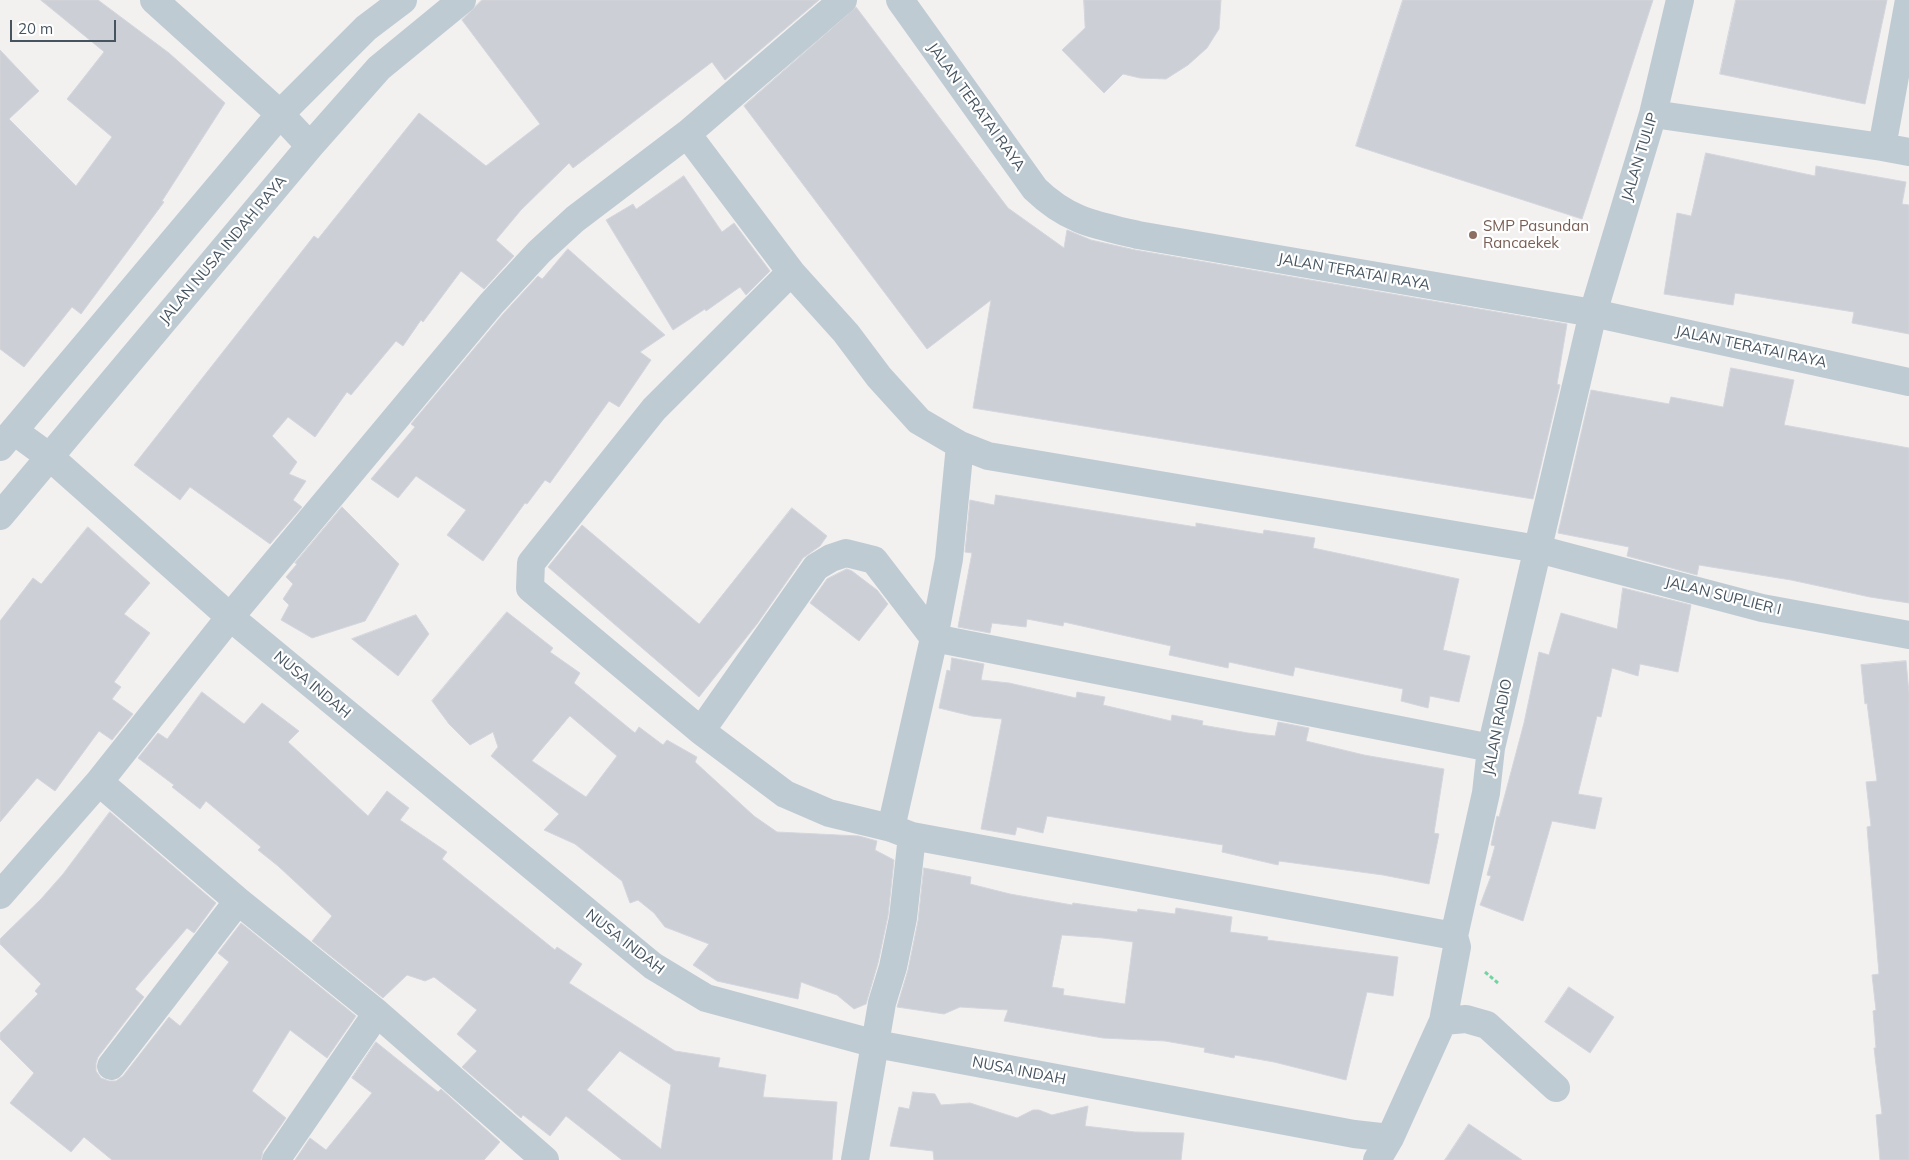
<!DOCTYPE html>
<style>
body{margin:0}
#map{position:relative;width:1909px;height:1160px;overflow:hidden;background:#f3f0f0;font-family:Mulish,sans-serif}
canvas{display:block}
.scale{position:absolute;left:10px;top:20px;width:106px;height:22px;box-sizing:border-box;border:2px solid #46545f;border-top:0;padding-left:6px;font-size:15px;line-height:18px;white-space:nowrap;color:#46545f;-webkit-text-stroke:4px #fff;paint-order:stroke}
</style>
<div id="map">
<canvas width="1909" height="1160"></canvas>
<div class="scale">20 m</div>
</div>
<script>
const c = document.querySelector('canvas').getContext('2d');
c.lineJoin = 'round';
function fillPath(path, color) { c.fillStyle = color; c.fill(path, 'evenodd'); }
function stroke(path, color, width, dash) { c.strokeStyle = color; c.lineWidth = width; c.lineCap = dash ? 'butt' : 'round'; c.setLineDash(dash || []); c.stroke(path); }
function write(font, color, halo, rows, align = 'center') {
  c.font = font + ' Mulish,sans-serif'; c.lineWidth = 4.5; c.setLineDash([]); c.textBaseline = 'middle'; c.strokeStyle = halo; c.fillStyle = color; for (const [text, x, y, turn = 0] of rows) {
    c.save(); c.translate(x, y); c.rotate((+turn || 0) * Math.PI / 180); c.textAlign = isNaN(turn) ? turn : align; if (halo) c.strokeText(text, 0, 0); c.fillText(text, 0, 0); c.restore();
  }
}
const building = new Path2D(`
 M 41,0 L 98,0 L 169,53 L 225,103 L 162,201 L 164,202 L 81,314 L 72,307 L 24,367 L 0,349 L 0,50 L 39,91 L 9,119 L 76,186 L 112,137 L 67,99 L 104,52 Z
 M 482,0 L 819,0 L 725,80 L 712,62 L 573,168 L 569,163 L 521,210 L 496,240 L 514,256 L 484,289 L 461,271 L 423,322 L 421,320 L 403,346 L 396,341 L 351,395 L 347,392 L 315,437 L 288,417 L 272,436 L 297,462 L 289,474 L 306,481 L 293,500 L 302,507 L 270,544 L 190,487 L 180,500 L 134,465 L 314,236 L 318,239 L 419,113 L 486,166 L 540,124 L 462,20 Z
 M 1084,0 L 1221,0 L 1219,29 L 1207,48 L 1188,65 L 1166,79 L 1140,78 L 1123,74 L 1104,93 L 1062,50 L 1085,28 Z
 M 1403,0 L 1653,0 L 1582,219 L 1356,146 Z
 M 1736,0 L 1887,0 L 1865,104 L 1720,74 Z
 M 856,7 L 1008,208 L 1064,248 L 1067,230 L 1091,240 L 1135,250 L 1567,324 L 1557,384 L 1560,385 L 1533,499 L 973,408 L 991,300 L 927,349 L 744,106 Z
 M 1706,153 L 1815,176 L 1816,166 L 1906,182 L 1902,204 L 1909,205 L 1909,334 L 1852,323 L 1854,312 L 1735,293 L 1733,305 L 1664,294 L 1677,213 L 1691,216 Z
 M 684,176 L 722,232 L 734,223 L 770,271 L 746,295 L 740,287 L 706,311 L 705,309 L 673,330 L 606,220 L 633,204 L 636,209 Z
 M 568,249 L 665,335 L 640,352 L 651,360 L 619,407 L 609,401 L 550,483 L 545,480 L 527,504 L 525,503 L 483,561 L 447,535 L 466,510 L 416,476 L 398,498 L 371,479 L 415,427 L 411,424 L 503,314 L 538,276 L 542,279 Z
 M 1731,368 L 1794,380 L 1784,425 L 1909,448 L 1909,603 L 1870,597 L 1791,580 L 1699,565 L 1697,575 L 1627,556 L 1629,547 L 1558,533 L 1591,390 L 1669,404 L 1671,397 L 1723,407 Z
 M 996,495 L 1196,527 L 1196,523 L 1263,534 L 1264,530 L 1315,538 L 1313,548 L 1459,579 L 1443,650 L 1470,656 L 1459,702 L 1430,696 L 1428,708 L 1401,701 L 1403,689 L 1295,667 L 1293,676 L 1229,662 L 1228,668 L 1169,655 L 1171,646 L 1064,622 L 1063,626 L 1027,619 L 1026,627 L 992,623 L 990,633 L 958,627 L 972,553 L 965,552 L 970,500 L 994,505 Z
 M 342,507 L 399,564 L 365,621 L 312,638 L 281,620 L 289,605 L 283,599 L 293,584 L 286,577 L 297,564 L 295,563 Z
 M 792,508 L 827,536 L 820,546 L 803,558 L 757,624 L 699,697 L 548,567 L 582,525 L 699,624 Z
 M 88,527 L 150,583 L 124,614 L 150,633 L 114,682 L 121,687 L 112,699 L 133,714 L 112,740 L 99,731 L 55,791 L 37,778 L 0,822 L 0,621 L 33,578 L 41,584 Z
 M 847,569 L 852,571 L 877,590 L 888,604 L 859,641 L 810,603 L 827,579 Z
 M 1623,588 L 1691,605 L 1678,672 L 1640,664 L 1638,676 L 1612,668 L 1601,717 L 1597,716 L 1578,794 L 1602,798 L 1595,829 L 1552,821 L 1523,921 L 1480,905 L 1491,876 L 1487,875 L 1495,846 L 1491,845 L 1497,816 L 1499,817 L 1524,723 L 1539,652 L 1549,655 L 1561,613 L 1617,629 Z
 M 507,612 L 553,648 L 550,652 L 580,673 L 574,683 L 635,733 L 639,727 L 663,745 L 667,740 L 697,757 L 695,762 L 754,816 L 777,832 L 859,836 L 877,841 L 875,850 L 894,860 L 888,916 L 878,963 L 866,1004 L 854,1009 L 837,995 L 801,982 L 798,999 L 717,981 L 693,965 L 709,944 L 665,927 L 654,913 L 638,900 L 630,903 L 622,881 L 575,844 L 544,830 L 559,814 L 491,756 L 498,747 L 493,732 L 470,745 L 449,724 L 432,701 ZM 570,716 L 617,756 L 586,797 L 532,761 Z
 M 416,615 L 429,634 L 398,676 L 352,639 Z
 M 952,658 L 984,664 L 981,680 L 1009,683 L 1076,698 L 1077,692 L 1105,697 L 1103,705 L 1171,721 L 1172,715 L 1203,721 L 1202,725 L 1248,733 L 1275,736 L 1278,722 L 1309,728 L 1306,741 L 1364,755 L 1444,769 L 1434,833 L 1439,834 L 1429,884 L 1383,875 L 1279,861 L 1278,865 L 1222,852 L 1223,845 L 1047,816 L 1043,833 L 1017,827 L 1015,835 L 981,829 L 1002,719 L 972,716 L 939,708 L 947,670 L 950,671 Z
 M 1906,661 L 1909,693 L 1909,1160 L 1880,1160 L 1876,1115 L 1882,1114 L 1874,1048 L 1876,1048 L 1873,1011 L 1876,1010 L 1872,975 L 1879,974 L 1867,827 L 1871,826 L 1866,782 L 1877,781 L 1867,703 L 1865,704 L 1861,665 Z
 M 202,692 L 244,724 L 262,703 L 299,731 L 288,742 L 368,816 L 387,791 L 409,808 L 400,820 L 447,852 L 442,859 L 555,950 L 557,947 L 582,964 L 569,983 L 675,1051 L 720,1058 L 718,1067 L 766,1075 L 763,1097 L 837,1102 L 832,1160 L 622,1160 L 566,1116 L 550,1136 L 523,1115 L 521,1118 L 462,1067 L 477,1051 L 457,1034 L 477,1010 L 434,977 L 425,981 L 407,975 L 383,998 L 312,941 L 332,916 L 278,866 L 258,850 L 261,847 L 206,801 L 200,809 L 172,787 L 174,785 L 138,758 L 158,733 L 167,739 ZM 620,1051 L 671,1085 L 661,1149 L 587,1090 Z
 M 110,812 L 216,903 L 194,933 L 187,928 L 135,989 L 144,997 L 98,1057 L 96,1063 L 96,1071 L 101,1078 L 109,1081 L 116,1081 L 123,1076 L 169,1017 L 180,1026 L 229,962 L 218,953 L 241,923 L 356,1016 L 327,1058 L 290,1030 L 252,1091 L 286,1118 L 263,1151 L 261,1160 L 112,1160 L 84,1137 L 71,1152 L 10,1103 L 34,1073 L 0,1039 L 0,1033 L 38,994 L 35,991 L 41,984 L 0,944 L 0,939 L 41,899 L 63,874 Z
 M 924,868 L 971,877 L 970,884 L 1010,894 L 1072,905 L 1073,903 L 1137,912 L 1138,909 L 1175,914 L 1176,908 L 1232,917 L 1230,932 L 1268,937 L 1267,940 L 1398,957 L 1393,996 L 1367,992 L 1346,1080 L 1274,1062 L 1235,1055 L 1234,1058 L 1204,1052 L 1205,1048 L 1165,1041 L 1103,1038 L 1004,1021 L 1008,1010 L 960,1007 L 944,1014 L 897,1007 L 908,970 L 918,921 ZM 1062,935 L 1103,938 L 1133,942 L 1125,1004 L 1063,995 L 1064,989 L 1052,987 Z
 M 1569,987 L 1614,1017 L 1590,1053 L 1545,1022 Z
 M 376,1042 L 438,1092 L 441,1089 L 500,1142 L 484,1160 L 295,1160 L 310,1138 L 326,1150 L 372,1093 L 352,1078 Z
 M 913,1092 L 935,1094 L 941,1105 L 970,1103 L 1017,1118 L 1033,1110 L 1039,1110 L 1052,1115 L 1088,1106 L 1085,1126 L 1135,1132 L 1184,1133 L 1181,1160 L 934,1160 L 933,1151 L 890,1146 L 899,1107 L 909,1109 Z
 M 1469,1124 L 1522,1160 L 1445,1160 Z`);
fillPath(building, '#cccfd5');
stroke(building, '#d3d6dc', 1);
stroke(new Path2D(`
 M 1485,972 L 1498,983`), '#70d5a2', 3, [4, 2.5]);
stroke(new Path2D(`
 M 154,0 L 280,114 L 310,146
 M 900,0 L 1035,189 C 1068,221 1095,225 1138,235 L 1593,313 L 1909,382
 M 1653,114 L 1882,147 L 1909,152
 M 687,134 L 791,272 L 846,333 L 879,377 L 919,421 L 960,445 L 988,456 L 1538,549 L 1762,608 L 1909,635
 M 1882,147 L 1909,0
 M 791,272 L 654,409 L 531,563 L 530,588 L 701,731 L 785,794 L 829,813 L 891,828 L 912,836 L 1454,936
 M 14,431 L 51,458 L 230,617 L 653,966 L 706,998 L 876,1044 L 1354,1134 L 1390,1138
 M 0,447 L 280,114 L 366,28 L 403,0
 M 0,516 L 310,146 L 379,68 L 462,0
 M 701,731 L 816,567 L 831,558 L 846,553 L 874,560 L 934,638 L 1491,748
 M 99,782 L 238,901 L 377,1013 L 545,1160
 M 891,828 L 934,638 L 949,559 L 960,445
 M 0,895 L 99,782 L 230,617 L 491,304 L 539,252 L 575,219 L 687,134 L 843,0
 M 1443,1021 L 1466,1019 L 1487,1025 L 1556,1088
 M 111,1066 L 238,901
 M 276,1160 L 377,1013
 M 855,1160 L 882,1003 L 893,967 L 903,918 L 912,836
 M 1377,1160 L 1390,1138 L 1443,1021 L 1457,947 L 1454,936 L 1486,793 L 1491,748 L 1593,313 L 1653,114 L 1680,0`), '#bfcbd3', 28);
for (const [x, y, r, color] of [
 [1473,235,5,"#8d6e63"]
]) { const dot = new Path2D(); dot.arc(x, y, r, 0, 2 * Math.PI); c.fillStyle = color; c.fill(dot); stroke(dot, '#fff', 2); }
write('15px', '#46545f', '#fff', [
 ["JALAN TERATAI RAYA",976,107,54],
 ["JALAN TULIP",1640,157,-73],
 ["JALAN NUSA INDAH RAYA",223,250,-50],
 ["JALAN TERATAI RAYA",1354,272,10],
 ["JALAN TERATAI RAYA",1751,347,12],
 ["JALAN SUPLIER I",1723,596,14],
 ["NUSA INDAH",312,685,40],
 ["JALAN RADIO",1498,727,-79],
 ["NUSA INDAH",625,942,38],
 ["NUSA INDAH",1019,1071,11]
]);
write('15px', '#785e54', '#fff', [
 ["SMP Pasundan",1483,226],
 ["Rancaekek",1483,243]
], 'left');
</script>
